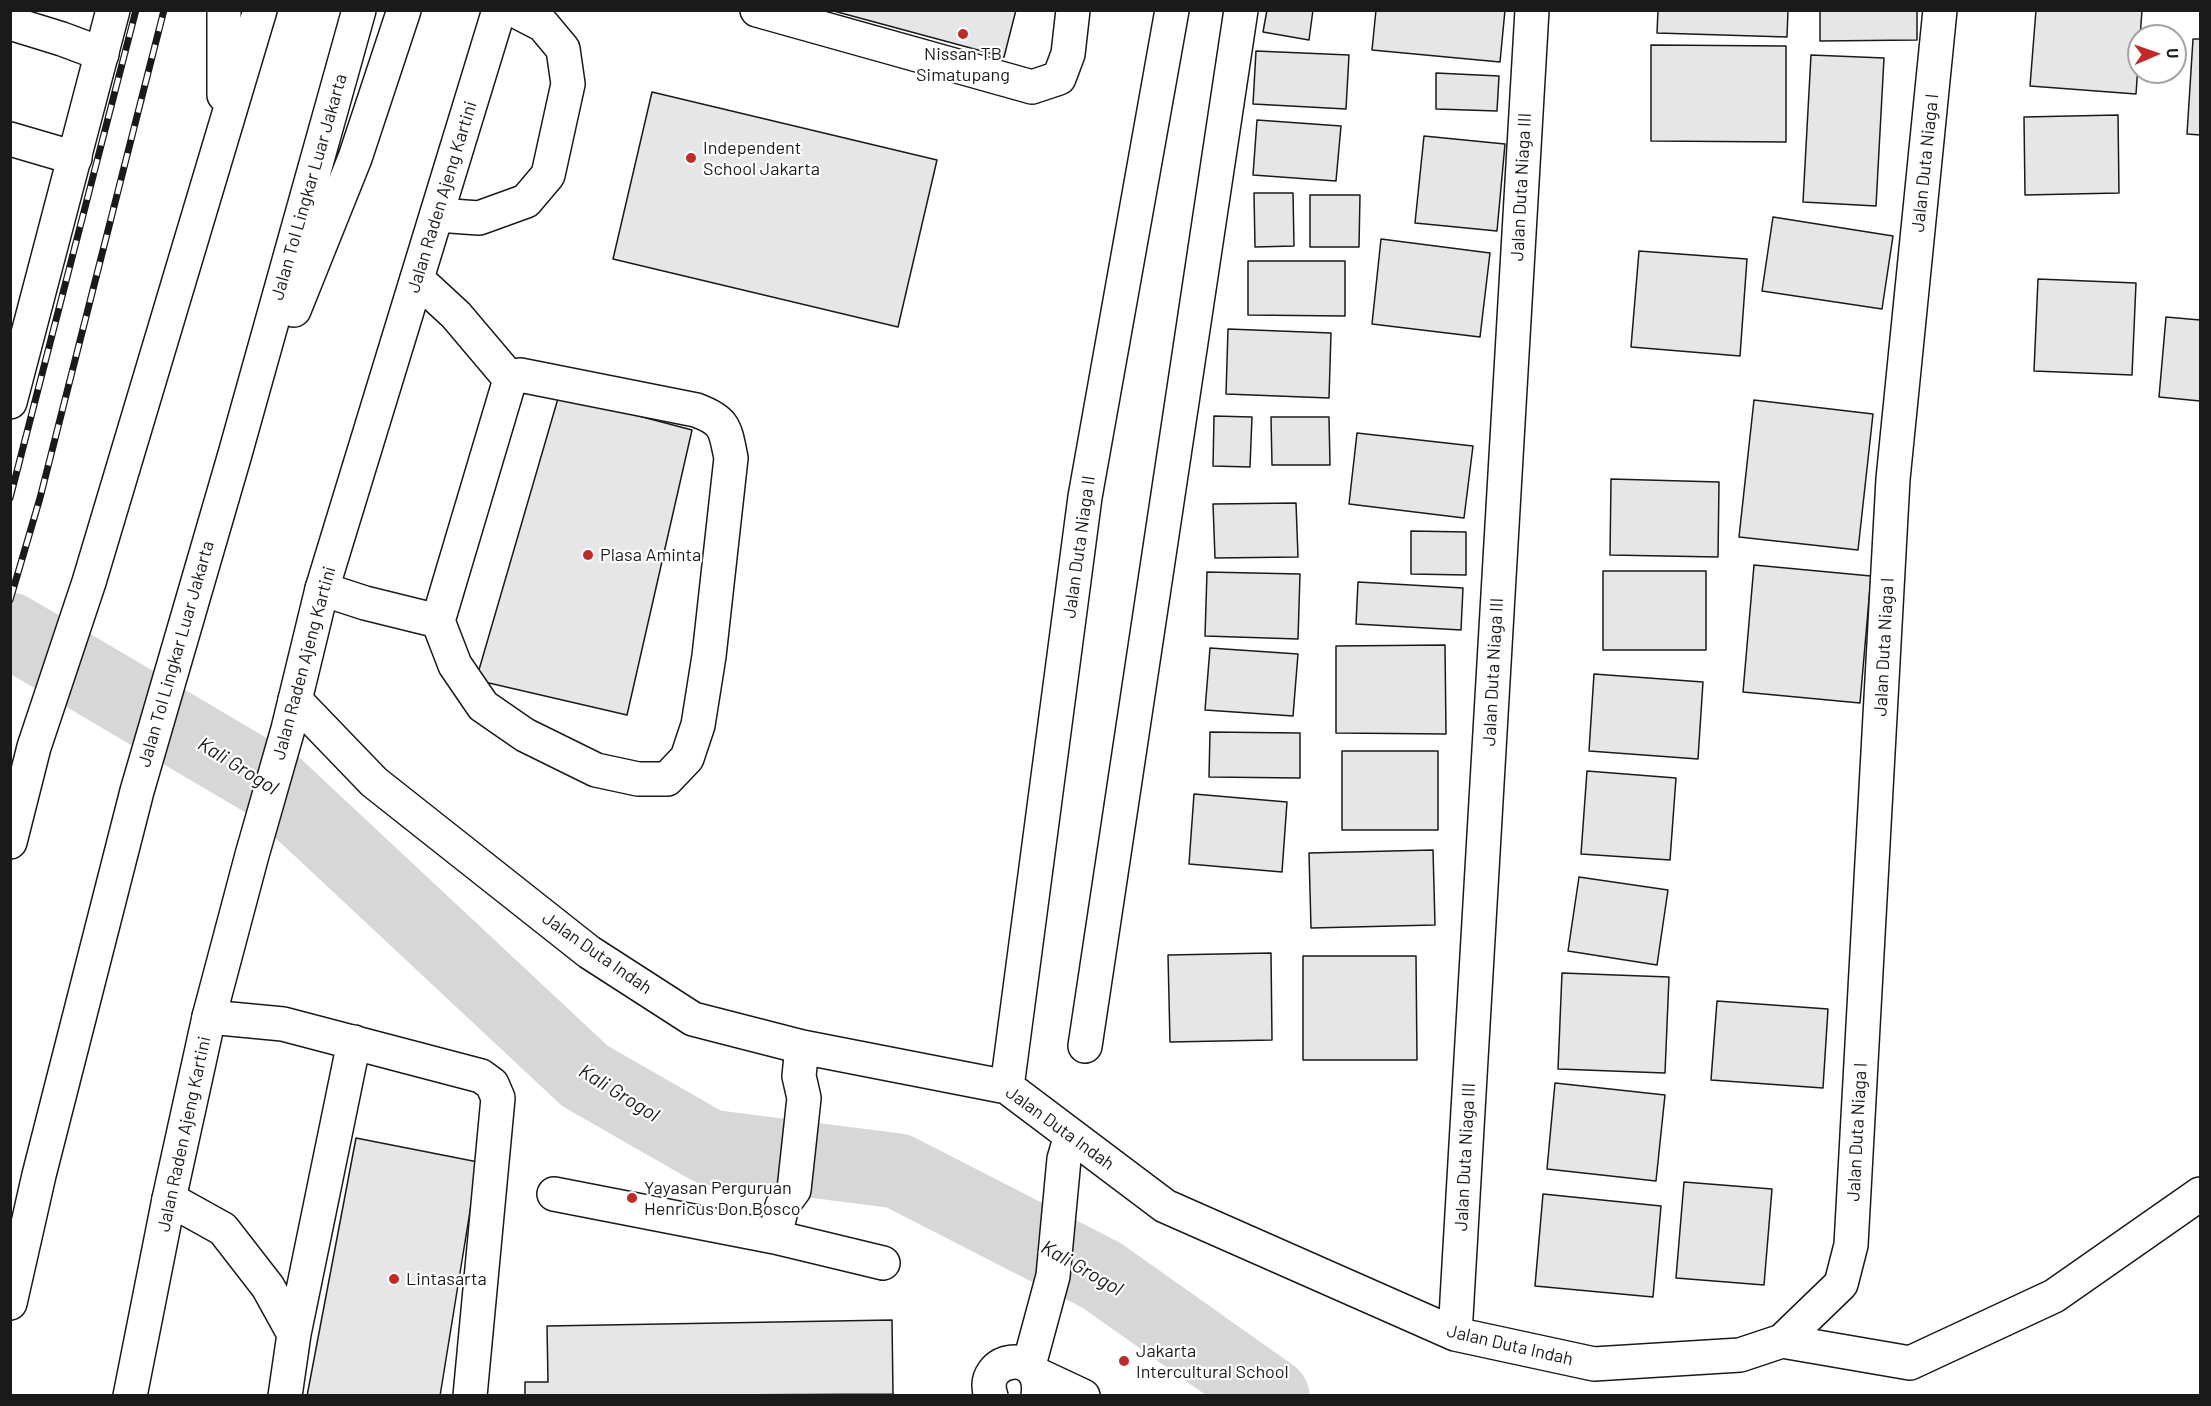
<!DOCTYPE html>
<style>
body{margin:0}
#map{position:relative;width:2211px;height:1406px;overflow:hidden;background:#fff;font-family:Barlow,sans-serif}
canvas{display:block}
.frame{position:absolute;inset:0;border:12px solid #1a1a1a;pointer-events:none}
.north{position:absolute;left:2127px;top:24px;width:60px;height:60px;box-sizing:border-box;background:#fff;border:2px solid #a3a3a3;border-radius:50%;rotate:88deg;font-size:16px;font-weight:700;line-height:24px;text-align:center;color:#1a1a1a}
.north::after{content:'';display:block;margin:auto;width:21px;height:27px;background:#c62828;clip-path:polygon(50% 0,100% 100%,50% 72%,0 100%)}
</style>
<div id="map">
<canvas width="2211" height="1406"></canvas>
<div class="frame"></div>
<div class="north">U</div>
</div>
<script>
const c = document.querySelector('canvas').getContext('2d');
c.lineJoin = 'round';
function stroke(path, color, width, dash) { c.strokeStyle = color; c.lineWidth = width; c.lineCap = dash ? 'butt' : 'round'; c.setLineDash(dash || []); c.stroke(path); }
function fillPath(path, color) { c.fillStyle = color; c.fill(path, 'evenodd'); }
function write(font, color, halo, rows, align = 'center') {
  c.font = font + ' Barlow,sans-serif'; c.lineWidth = 4.5; c.setLineDash([]); c.textBaseline = 'middle'; c.strokeStyle = halo; c.fillStyle = color; for (const [text, x, y, turn = 0] of rows) {
    c.save(); c.translate(x, y); c.rotate((+turn || 0) * Math.PI / 180); c.textAlign = isNaN(turn) ? turn : align; if (halo) c.strokeText(text, 0, 0); c.fillText(text, 0, 0); c.restore();
  }
}
stroke(new Path2D(`
 M 10,630 L 276,787 L 585,1076 L 709,1147 L 898,1171 L 1101,1275 L 1272,1396`), '#d7d7d7', 75);
const building = new Path2D(`
 M 830,10 L 1016,10 L 1004,57 Z
 M 1267,10 L 1313,10 L 1309,40 L 1263,32 Z
 M 1376,10 L 1505,10 L 1500,62 L 1372,50 Z
 M 1658,10 L 1788,10 L 1787,37 L 1657,33 Z
 M 1820,10 L 1917,10 L 1917,40 L 1820,41 Z
 M 2036,10 L 2142,10 L 2136,94 L 2030,86 Z
 M 2193,39 L 2200,39 L 2200,135 L 2187,134 Z
 M 1651,45 L 1786,46 L 1786,142 L 1651,141 Z
 M 1256,51 L 1349,55 L 1346,109 L 1253,104 Z
 M 1811,55 L 1884,58 L 1876,206 L 1803,202 Z
 M 1436,73 L 1499,76 L 1497,111 L 1436,109 Z
 M 652,92 L 937,160 L 898,327 L 613,259 Z
 M 2118,115 L 2119,193 L 2025,195 L 2024,117 Z
 M 1257,120 L 1341,126 L 1336,181 L 1253,175 Z
 M 1424,136 L 1505,144 L 1497,231 L 1415,223 Z
 M 1254,193 L 1293,193 L 1294,246 L 1255,247 Z
 M 1310,195 L 1360,195 L 1359,247 L 1310,247 Z
 M 1773,217 L 1893,236 L 1882,309 L 1762,291 Z
 M 1381,239 L 1490,253 L 1480,337 L 1372,324 Z
 M 1639,251 L 1747,259 L 1740,356 L 1631,347 Z
 M 1248,261 L 1345,261 L 1345,316 L 1248,315 Z
 M 2038,279 L 2136,283 L 2132,375 L 2034,371 Z
 M 2166,317 L 2200,320 L 2200,401 L 2159,397 Z
 M 1228,329 L 1331,333 L 1329,398 L 1226,394 Z
 M 559,395 L 692,430 L 627,715 L 476,680 Z
 M 1754,400 L 1873,414 L 1858,550 L 1739,537 Z
 M 1214,416 L 1252,417 L 1250,467 L 1213,466 Z
 M 1271,417 L 1329,417 L 1330,465 L 1272,465 Z
 M 1357,433 L 1473,446 L 1464,518 L 1349,504 Z
 M 1611,479 L 1719,482 L 1718,557 L 1610,555 Z
 M 1296,503 L 1298,557 L 1215,558 L 1213,504 Z
 M 1411,531 L 1466,532 L 1466,575 L 1411,574 Z
 M 1754,565 L 1871,576 L 1860,703 L 1743,692 Z
 M 1603,571 L 1706,571 L 1706,650 L 1603,650 Z
 M 1207,572 L 1300,574 L 1298,639 L 1205,636 Z
 M 1358,582 L 1463,588 L 1461,630 L 1356,624 Z
 M 1445,645 L 1446,734 L 1336,733 L 1336,646 Z
 M 1210,648 L 1298,654 L 1293,716 L 1205,710 Z
 M 1594,674 L 1703,682 L 1698,759 L 1589,751 Z
 M 1210,732 L 1300,733 L 1300,778 L 1209,777 Z
 M 1342,751 L 1438,751 L 1438,830 L 1342,830 Z
 M 1587,771 L 1676,778 L 1670,860 L 1581,854 Z
 M 1194,794 L 1287,802 L 1282,872 L 1189,864 Z
 M 1433,850 L 1435,925 L 1311,928 L 1309,853 Z
 M 1579,877 L 1668,890 L 1657,965 L 1568,951 Z
 M 1271,953 L 1272,1040 L 1170,1042 L 1168,955 Z
 M 1303,956 L 1416,956 L 1417,1060 L 1303,1060 Z
 M 1562,973 L 1669,977 L 1665,1073 L 1558,1069 Z
 M 1717,1001 L 1828,1009 L 1823,1088 L 1711,1080 Z
 M 1555,1083 L 1665,1095 L 1656,1181 L 1547,1169 Z
 M 356,1138 L 478,1162 L 440,1396 L 307,1396 Z
 M 1684,1182 L 1772,1189 L 1764,1285 L 1676,1278 Z
 M 1543,1194 L 1661,1206 L 1653,1297 L 1535,1286 Z
 M 892,1320 L 893,1394 L 525,1396 L 525,1382 L 548,1382 L 547,1326 Z`);
fillPath(building, '#e6e6e6');
stroke(building, '#1a1a1a', 1.5);
const minor = new Path2D(`
 M 757,10 L 1032,87 L 1059,78 L 1068,54 L 1073,10
 M 10,23 L 62,39 L 102,54
 M 10,139 L 75,158
 M 437,215 L 479,218 L 526,201 L 548,175 L 568,84 L 563,49 L 543,25 L 514,10
 M 417,279 L 456,315 L 511,380
 M 520,375 L 696,410 C 726,421 725,429 731,458 L 709,656 L 698,725 L 687,758 L 667,779 L 638,779 L 596,770 L 525,735 L 483,706 L 455,665 L 438,621 L 508,386 L 511,380 Z
 M 322,589 L 365,603 L 438,621
 M 295,700 L 374,782 L 589,952 L 693,1019 L 802,1047 L 1007,1087 L 1165,1206 L 1455,1334 L 1594,1364 L 1740,1355 L 1782,1341 L 1841,1284 L 1851,1245 L 1893,479 L 1940,10
 M 209,1017 L 283,1024 L 481,1076 L 492,1084 L 498,1098 L 470,1396
 M 1085,1046 L 1241,10
 M 1007,1087 L 1085,497 L 1172,10
 M 554,1194 L 775,1237 L 883,1263
 M 169,1199 L 223,1229 L 268,1287 L 294,1334 L 285,1396
 M 775,1237 L 782,1206 L 794,1190 L 804,1098 L 799,1076 L 802,1047
 M 294,1334 L 354,1042
 M 1455,1334 L 1532,10
 M 1782,1341 L 1910,1363 L 2054,1296 L 2200,1194
 M 1029,1365 L 1053,1276 L 1064,1159 L 1071,1135
 M 1036,1374 L 1083,1396
 M 991,1396 C 977,1357 1045,1345 1038,1396`);
const highway = new Path2D(`
 M 224,10 L 224,95
 M 294,310 L 355,158 L 404,10
 M 10,402 L 113,10
 M 10,842 L 34,747 L 89,582 L 260,10
 M 10,1303 L 39,1175 L 137,791 L 235,454 L 359,10
 M 130,1396 L 169,1199 L 209,1017 L 252,855 L 288,729 L 322,589 L 499,10`);
stroke(minor, '#1a1a1a', 36);
stroke(highway, '#1a1a1a', 36);
stroke(minor, '#fff', 33);
stroke(highway, '#fff', 33);
const rail = new Path2D(`
 M 10,498 L 136,10
 M 10,600 L 40,498 L 164,10`);
stroke(rail, '#1a1a1a', 7);
stroke(rail, '#fff', 4.5, [14]);
for (const [x, y, r, color] of [
 [963,34,6,"#c62828"],
 [691,158,6,"#c62828"],
 [588,555,6,"#c62828"],
 [632,1198,6,"#c62828"],
 [394,1279,6,"#c62828"],
 [1124,1361,6,"#c62828"]
]) { const dot = new Path2D(); dot.arc(x, y, r, 0, 2 * Math.PI); c.fillStyle = color; c.fill(dot); stroke(dot, '#fff', 2); }
write('18px', '#1a1a1a', '#fff', [
 ["Nissan TB",963,54,"center"],
 ["Simatupang",963,75,"center"],
 ["Independent",703,148],
 ["School Jakarta",703,169],
 ["Plasa Aminta",600,555],
 ["Yayasan Perguruan",644,1188],
 ["Henricus Don Bosco",644,1209],
 ["Lintasarta",406,1279],
 ["Jakarta",1136,1351],
 ["Intercultural School",1136,1372]
], 'left');
write('18px', '#1a1a1a', '#fff', [
 ["Jalan Duta Niaga I",1925,163,-84],
 ["Jalan Tol Lingkar Luar Jakarta",309,187,-74],
 ["Jalan Duta Niaga III",1521,187,-87],
 ["Jalan Raden Ajeng Kartini",442,197,-73],
 ["Jalan Duta Niaga II",1079,547,-82],
 ["Jalan Duta Niaga I",1884,647,-87],
 ["Jalan Tol Lingkar Luar Jakarta",176,654,-74],
 ["Jalan Raden Ajeng Kartini",304,663,-75],
 ["Jalan Duta Niaga III",1493,672,-87],
 ["Jalan Duta Indah",597,953,35],
 ["Jalan Duta Indah",1060,1128,36],
 ["Jalan Duta Niaga I",1857,1132,-87],
 ["Jalan Raden Ajeng Kartini",184,1134,-78],
 ["Jalan Duta Niaga III",1465,1157,-87],
 ["Jalan Duta Indah",1510,1345,13]
]);
write('italic 20px', '#1a1a1a', '#fff', [
 ["Kali Grogol",238,766,32],
 ["Kali Grogol",619,1093,32],
 ["Kali Grogol",1082,1268,30]
]);
</script>
